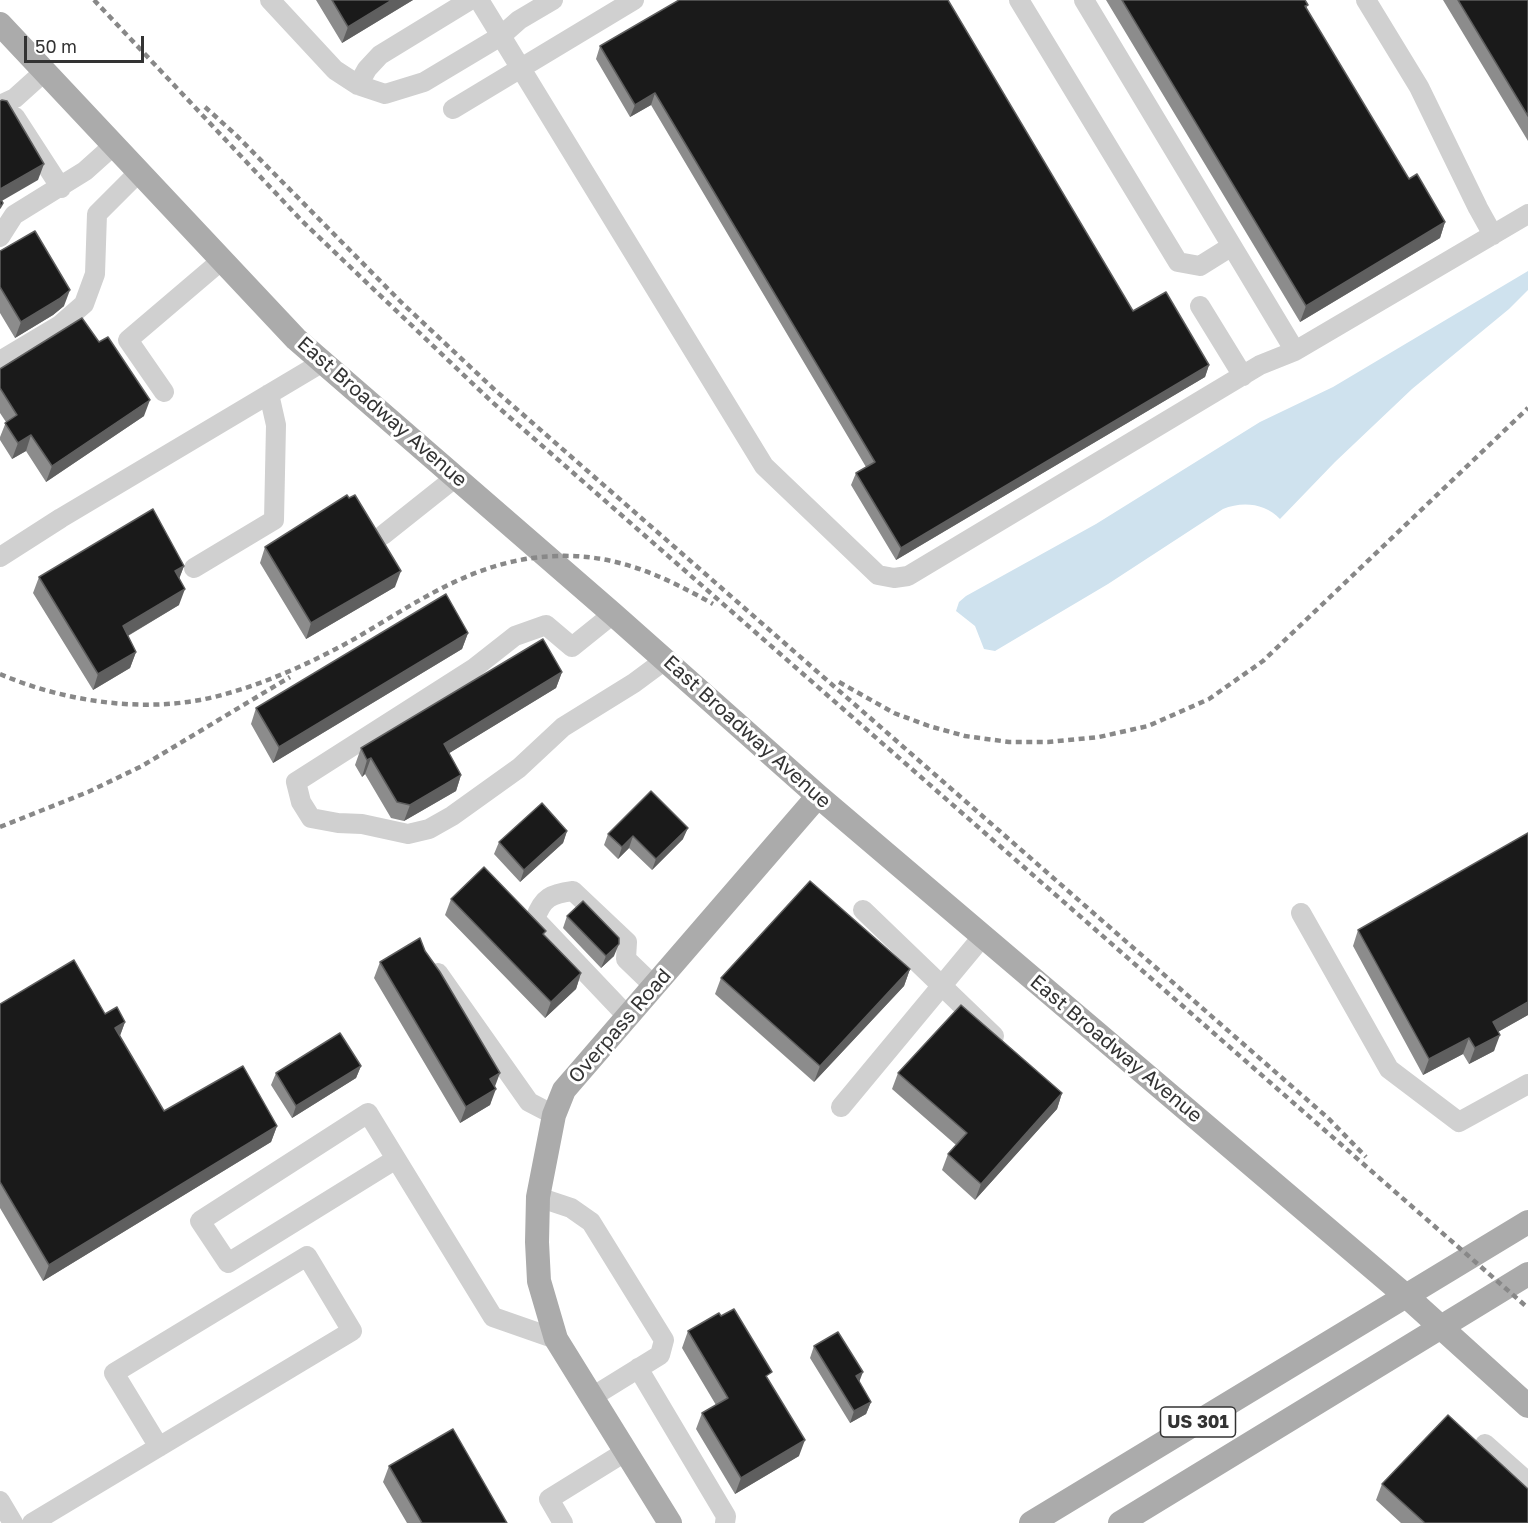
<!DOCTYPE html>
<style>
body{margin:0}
#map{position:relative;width:1528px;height:1523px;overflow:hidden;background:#fff;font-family:"Golos Text",sans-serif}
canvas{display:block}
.scale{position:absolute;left:24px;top:36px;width:120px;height:27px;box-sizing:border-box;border:3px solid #333;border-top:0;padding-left:8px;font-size:18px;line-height:21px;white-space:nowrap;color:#333;-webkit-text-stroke:4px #fff;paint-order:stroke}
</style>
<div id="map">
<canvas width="1528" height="1523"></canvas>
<div class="scale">50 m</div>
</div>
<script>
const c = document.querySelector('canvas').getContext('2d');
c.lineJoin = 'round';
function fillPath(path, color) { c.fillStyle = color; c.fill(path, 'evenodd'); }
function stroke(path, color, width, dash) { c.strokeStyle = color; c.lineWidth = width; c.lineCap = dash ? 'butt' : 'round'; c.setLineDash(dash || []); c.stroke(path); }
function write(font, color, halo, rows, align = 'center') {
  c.font = font + ' "Golos Text",sans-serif'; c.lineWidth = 6; c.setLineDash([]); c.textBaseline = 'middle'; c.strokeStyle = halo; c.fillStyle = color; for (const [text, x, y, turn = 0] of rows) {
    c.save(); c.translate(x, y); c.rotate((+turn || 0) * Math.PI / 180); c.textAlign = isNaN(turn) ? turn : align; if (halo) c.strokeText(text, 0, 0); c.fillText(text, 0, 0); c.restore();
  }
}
fillPath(new Path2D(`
 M 1528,271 L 1528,290 L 1509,309 L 1412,389 L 1335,462 L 1280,519 C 1265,503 1242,501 1223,509 L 1108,584 L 995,651 L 984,649 L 975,626 L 956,611 L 959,602 L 966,596 L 1096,524 L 1260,422 L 1333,387 Z`), '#cfe2ee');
stroke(new Path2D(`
 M 270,0 L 335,70 L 358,85 L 385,94 L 424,82 L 501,36 L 479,0
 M 553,0 L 519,20 L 501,36 L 764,466 L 878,575 L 894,578 L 908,576 L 1260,365 L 1295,351 L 1528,214
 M 1019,0 L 1178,262 L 1200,266 L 1232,246
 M 1084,0 L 1295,351
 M 1366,0 L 1419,87 L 1478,208 L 1493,235
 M 358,85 L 367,69 L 380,55 L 470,0
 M 0,105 L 15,98 L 45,71
 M 453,109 L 634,0
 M 15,117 L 61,188
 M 0,237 L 14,215 L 85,171 L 114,145
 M 1200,306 L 1243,376
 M 0,361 L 60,325 L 84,304 L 95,274 L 97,214 L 139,172
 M 164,392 L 128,340 L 222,260
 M 383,535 L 456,477
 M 0,557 L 61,518 L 323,362
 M 194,568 L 274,520 L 276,425 L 269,394
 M 613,614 L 572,647 L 546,625 L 515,636 L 473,669 L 296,782 L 301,802 L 311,818 L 338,823 L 362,824 L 408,834 L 429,829 L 452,816 L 519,768 L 563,727 L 634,683 L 665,660
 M 863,910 L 994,1036
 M 1301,913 L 1389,1069 L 1459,1122 L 1528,1084
 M 438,973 L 529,1102 L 554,1115
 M 628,1017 L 535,919 C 543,897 551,894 573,891 L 627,942 L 626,959 L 654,986
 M 841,1107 L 983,936
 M 396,1159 L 228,1263 L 200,1221 L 368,1113 L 493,1317 L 556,1339
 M 538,1197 L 571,1208 L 591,1222 L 664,1340 L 660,1355 L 592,1397
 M 638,1368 L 726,1516 L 725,1523
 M 1485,1444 L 1528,1482
 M 0,1501 L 13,1523
 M 32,1523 L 352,1331 L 307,1256 L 114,1373 L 159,1447
 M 563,1523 L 549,1499 L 625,1452`), '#d0d0d0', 20);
stroke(new Path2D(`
 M 0,24 L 296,339 L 613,614 L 818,796 L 1413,1302 L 1528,1406
 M 670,1523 L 556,1339 L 539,1281 L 537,1242 L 538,1197 L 554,1115 L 564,1090 L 818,796
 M 1031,1523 L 1528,1222
 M 1120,1523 L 1528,1274`), '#ababab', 24);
stroke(new Path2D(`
 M 94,0 L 302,221 L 491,401 L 1528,1308
 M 205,107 L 235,134 L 402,303 L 496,391 L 1328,1118 L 1366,1157
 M 0,674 C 60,700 135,712 200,700 C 252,690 310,664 356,638 C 427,596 486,553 573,556 C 625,558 669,579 713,604
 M 839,682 L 894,713 L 929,726 L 965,736 L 1009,742 L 1048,742 L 1099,737 L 1148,726 L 1209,699 L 1263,661 L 1528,408
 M 0,827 L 88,792 L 142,766 L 290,677`), '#888', 4.5, [6, 4.5]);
fillPath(new Path2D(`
 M 316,0 L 413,0 L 342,43 Z
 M 1106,0 L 1305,0 L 1308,5 L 1306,9 L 1409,179 L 1445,222 L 1440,238 L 1300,322 Z
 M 1443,0 L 1528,0 L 1528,141 Z
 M 600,46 L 1133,311 L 1209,365 L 1205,377 L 896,560 L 851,485 L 856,473 L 866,467 L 651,105 L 630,117 L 596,59 Z
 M 0,251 L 64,306 L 53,315 L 15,338 L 0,313 Z
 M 0,369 L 144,416 L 46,482 L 26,451 L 12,459 L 0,440 L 0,437 L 6,422 L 0,413 Z
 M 265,547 L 395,587 L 306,639 L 260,563 Z
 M 184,566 L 179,578 L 179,605 L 128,636 L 136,652 L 130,668 L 93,690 L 33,593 L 39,577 Z
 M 468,633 L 462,649 L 273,763 L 251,724 L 256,708 Z
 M 562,672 L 556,688 L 449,753 L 461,775 L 456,791 L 404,821 L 391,818 L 365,774 L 362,777 L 355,765 L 361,748 Z
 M 567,831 L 563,843 L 520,882 L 494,854 L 499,842 Z
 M 1528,833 L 1528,1015 L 1498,1032 L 1494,1051 L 1469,1064 L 1463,1054 L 1423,1075 L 1353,946 L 1358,930 Z
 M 608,834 L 683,839 L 652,870 L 629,848 L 618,859 L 604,845 Z
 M 451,899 L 544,935 L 581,973 L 576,989 L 545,1018 L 445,915 Z
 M 567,916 L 614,956 L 601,968 L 563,928 Z
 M 380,962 L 495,1087 L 490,1105 L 460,1123 L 374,978 Z
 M 910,969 L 904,986 L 814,1082 L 715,994 L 721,978 Z
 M 0,1004 L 105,1014 L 125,1022 L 120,1036 L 164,1111 L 277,1126 L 271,1142 L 43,1281 L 0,1208 Z
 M 361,1066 L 356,1078 L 292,1118 L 271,1085 L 276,1073 Z
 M 898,1073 L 1062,1093 L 1057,1109 L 975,1200 L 942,1170 L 948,1154 L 956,1145 L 892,1089 Z
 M 688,1331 L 769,1380 L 799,1456 L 735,1494 L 696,1429 L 702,1413 L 716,1405 L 682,1348 Z
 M 814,1346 L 859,1382 L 871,1402 L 866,1414 L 850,1423 L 810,1358 Z
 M 389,1466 L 507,1523 L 407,1523 L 383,1482 Z
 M 1382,1484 L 1528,1523 L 1401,1523 L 1376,1500 Z`), '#8c8c8c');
fillPath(new Path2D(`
 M 392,0 L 413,0 L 342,43 L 348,27 Z
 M 655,93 L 651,105 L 630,117 L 635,105 Z
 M 44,164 L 38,180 L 0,202 L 0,189 Z
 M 1445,222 L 1440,238 L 1300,322 L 1306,306 Z
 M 70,290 L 64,306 L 53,315 L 15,338 L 21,322 Z
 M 1209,365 L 1205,377 L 896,560 L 901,548 Z
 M 150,400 L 144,416 L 46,482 L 52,466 Z
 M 31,435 L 26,451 L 12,459 L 18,443 Z
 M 184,566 L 178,582 L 175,571 Z
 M 401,571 L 395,587 L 306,639 L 311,623 Z
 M 185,589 L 179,605 L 117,642 L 123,626 Z
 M 468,633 L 462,649 L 273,763 L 279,747 Z
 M 136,652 L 130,668 L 93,690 L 98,674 Z
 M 562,672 L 556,688 L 438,760 L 444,744 Z
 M 371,758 L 365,774 L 362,777 L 367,760 Z
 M 461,775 L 456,791 L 404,821 L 410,805 Z
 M 688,828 L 683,839 L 652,870 L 656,859 Z
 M 567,831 L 563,843 L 520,882 L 524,870 Z
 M 633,836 L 629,848 L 618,859 L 622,847 Z
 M 619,944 L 614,956 L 601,968 L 606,956 Z
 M 910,969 L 904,986 L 814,1082 L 820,1066 Z
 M 581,973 L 576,989 L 545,1018 L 551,1002 Z
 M 1528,1002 L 1528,1015 L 1487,1038 L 1493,1022 Z
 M 125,1022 L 119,1038 L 115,1028 Z
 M 1500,1035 L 1494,1051 L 1469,1064 L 1475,1048 Z
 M 1469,1038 L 1463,1054 L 1423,1075 L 1429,1059 Z
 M 361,1066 L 356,1078 L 292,1118 L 296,1106 Z
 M 500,1073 L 494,1089 L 490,1079 Z
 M 496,1089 L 490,1105 L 460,1123 L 466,1107 Z
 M 1062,1093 L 1057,1109 L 975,1200 L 981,1184 Z
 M 277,1126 L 271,1142 L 43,1281 L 49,1265 Z
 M 863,1372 L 858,1385 L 856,1376 Z
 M 871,1402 L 866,1414 L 850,1423 L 854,1411 Z
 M 805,1440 L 799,1456 L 735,1494 L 741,1478 Z`), '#5f5f5f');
const building = new Path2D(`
 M 332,0 L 392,0 L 348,27 Z
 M 679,0 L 948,0 L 1133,311 L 1166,292 L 1209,365 L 901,548 L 856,473 L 875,462 L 655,93 L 635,105 L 600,46 Z
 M 1122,0 L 1305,0 L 1308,5 L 1305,6 L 1409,179 L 1417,174 L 1445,222 L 1306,306 Z
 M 1458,0 L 1528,0 L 1528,116 Z
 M 2,100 L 7,101 L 44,164 L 0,189 L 0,101 Z
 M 0,198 L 3,203 L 0,208 Z
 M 35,231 L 70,290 L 59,299 L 21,322 L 0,287 L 0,251 Z
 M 82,318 L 99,342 L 108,337 L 150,400 L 52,466 L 31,435 L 18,443 L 5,423 L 17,415 L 0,388 L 0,369 Z
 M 347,495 L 349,498 L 355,495 L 401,571 L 311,623 L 265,547 Z
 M 153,509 L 184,566 L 175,571 L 185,589 L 123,626 L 136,652 L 98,674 L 39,577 Z
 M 446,594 L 468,633 L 279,747 L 256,708 Z
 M 543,639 L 562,672 L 444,744 L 461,775 L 410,805 L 397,802 L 371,758 L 367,760 L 361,748 Z
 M 651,791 L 688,828 L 656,859 L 633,836 L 622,847 L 608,834 Z
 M 542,803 L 567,831 L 524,870 L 499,842 Z
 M 1528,833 L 1528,1002 L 1493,1022 L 1500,1035 L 1475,1048 L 1469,1038 L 1429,1059 L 1358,930 Z
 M 484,867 L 546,931 L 543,934 L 581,973 L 551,1002 L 451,899 Z
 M 810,881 L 910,969 L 820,1066 L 721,978 Z
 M 583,901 L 619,938 L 619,944 L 606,956 L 567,916 Z
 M 420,938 L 425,951 L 440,972 L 500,1073 L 490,1079 L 496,1089 L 466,1107 L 380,962 Z
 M 74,960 L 105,1014 L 117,1007 L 125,1022 L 115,1028 L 164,1111 L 243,1066 L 277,1126 L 49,1265 L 0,1182 L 0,1004 Z
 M 961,1005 L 1062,1093 L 981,1184 L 948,1154 L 967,1133 L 898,1073 Z
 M 340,1033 L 361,1066 L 296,1106 L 276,1073 Z
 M 734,1309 L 772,1372 L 766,1376 L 805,1440 L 741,1478 L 702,1413 L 728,1398 L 688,1331 L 719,1313 L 721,1316 Z
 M 838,1332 L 863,1372 L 856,1376 L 871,1402 L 854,1411 L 814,1346 Z
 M 1448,1415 L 1528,1489 L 1528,1523 L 1425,1523 L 1382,1484 Z
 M 453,1429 L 507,1523 L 422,1523 L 389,1466 Z`);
fillPath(building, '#1a1a1a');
stroke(building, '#5f5f5f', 1.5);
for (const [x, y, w] of [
 [1198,1422,75]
]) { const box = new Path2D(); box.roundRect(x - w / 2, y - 15, w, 30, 4.5); c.fillStyle = '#fff'; c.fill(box); stroke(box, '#333', 1.5); }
write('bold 18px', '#333', null, [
 ["US 301",1198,1422]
]);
write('20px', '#333', '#fff', [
 ["East Broadway Avenue",382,412,41],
 ["East Broadway Avenue",747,732,42],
 ["Overpass Road",620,1026,-49],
 ["East Broadway Avenue",1116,1049,40]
]);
</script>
